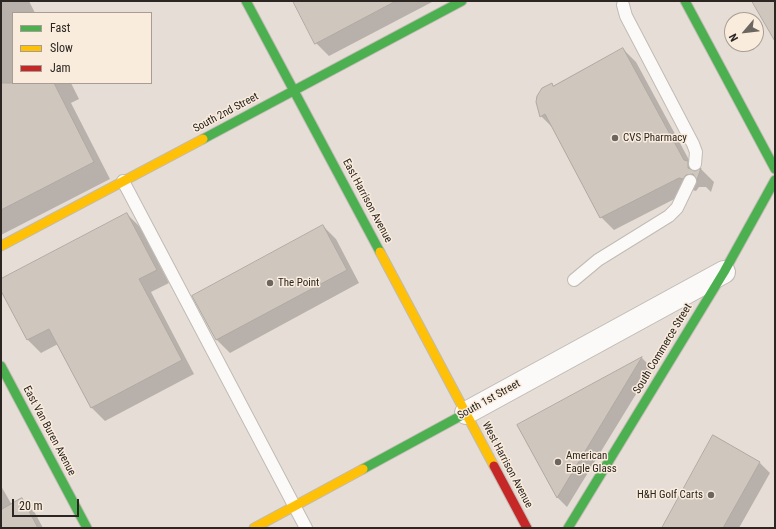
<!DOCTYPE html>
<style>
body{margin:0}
#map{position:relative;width:776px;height:529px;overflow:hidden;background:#e6ded6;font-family:"Roboto Condensed",sans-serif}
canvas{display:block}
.frame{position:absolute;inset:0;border:2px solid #2b2621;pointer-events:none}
.legend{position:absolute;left:12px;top:12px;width:140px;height:72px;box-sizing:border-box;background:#faecdd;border:1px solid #a79d92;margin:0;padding:5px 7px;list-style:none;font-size:12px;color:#2b2621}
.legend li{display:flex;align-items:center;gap:8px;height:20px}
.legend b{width:20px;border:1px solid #a79d92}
.north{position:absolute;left:724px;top:12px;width:40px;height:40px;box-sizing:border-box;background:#faecdd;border:1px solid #a79d92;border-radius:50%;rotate:242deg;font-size:11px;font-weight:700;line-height:16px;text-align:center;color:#2b2621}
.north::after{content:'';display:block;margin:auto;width:14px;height:18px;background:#6c6660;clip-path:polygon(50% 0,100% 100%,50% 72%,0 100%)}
.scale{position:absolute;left:12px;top:499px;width:67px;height:18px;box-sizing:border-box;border:2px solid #2b2621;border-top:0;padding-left:5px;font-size:12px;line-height:14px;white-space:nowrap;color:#2b2621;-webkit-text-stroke:3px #faecdd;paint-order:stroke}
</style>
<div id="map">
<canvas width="776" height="529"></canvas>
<div class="frame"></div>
<ul class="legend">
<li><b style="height:5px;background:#4caf50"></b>Fast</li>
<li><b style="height:5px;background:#ffc107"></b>Slow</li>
<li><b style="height:5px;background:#c62828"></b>Jam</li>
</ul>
<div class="north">N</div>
<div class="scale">20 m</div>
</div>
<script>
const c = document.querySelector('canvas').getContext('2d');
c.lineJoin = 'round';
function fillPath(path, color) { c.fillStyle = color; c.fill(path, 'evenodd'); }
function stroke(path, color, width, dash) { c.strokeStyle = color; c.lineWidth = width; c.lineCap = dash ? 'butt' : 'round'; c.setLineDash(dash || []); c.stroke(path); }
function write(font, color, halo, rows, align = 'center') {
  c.font = font + ' "Roboto Condensed",sans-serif'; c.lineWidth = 3; c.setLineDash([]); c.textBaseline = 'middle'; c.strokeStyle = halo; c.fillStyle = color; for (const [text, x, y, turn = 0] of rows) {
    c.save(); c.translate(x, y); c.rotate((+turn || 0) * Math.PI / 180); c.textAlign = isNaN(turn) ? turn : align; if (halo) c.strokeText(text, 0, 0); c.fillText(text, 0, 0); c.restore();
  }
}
fillPath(new Path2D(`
 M 1,1 L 29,1 L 35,13 L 13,13 L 13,83 L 71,83 L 79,99 L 71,103 L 110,179 L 1,235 Z
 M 294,1 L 434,1 L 329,56 L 316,43 Z
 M 623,49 L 636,62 L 694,169 L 697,172 L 701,169 L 714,182 L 711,192 L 706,187 L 699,187 L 696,191 L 692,190 L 614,230 L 601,217 L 554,129 L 541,116 L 552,84 L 554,87 Z
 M 127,214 L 140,227 L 169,283 L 151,292 L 194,374 L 105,421 L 92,408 L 58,344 L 41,353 L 28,340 L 1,289 L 1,280 Z
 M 323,226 L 336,239 L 359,283 L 230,353 L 217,340 L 194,296 Z
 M 642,358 L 652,368 L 567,507 L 557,497 L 518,426 Z
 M 760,463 L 770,473 L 739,528 L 663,528 Z
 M 1,486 L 12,505 L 22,499 L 35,513 L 43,528 L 1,528 Z`), '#0003');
const building = new Path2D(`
 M 293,1 L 396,1 L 315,44 Z
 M 752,1 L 775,1 L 775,41 Z
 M 623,48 L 684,160 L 688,161 L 688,168 L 695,171 L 701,168 L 697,180 L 693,174 L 686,175 L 683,179 L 679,178 L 600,218 L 545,114 L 540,117 L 536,102 L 537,96 L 542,88 L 552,83 L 553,86 Z
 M 1,83 L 54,83 L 94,162 L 1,210 Z
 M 127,213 L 157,270 L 139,279 L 182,360 L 91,408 L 49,329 L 27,340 L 1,291 L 1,279 Z
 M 323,225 L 347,270 L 216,340 L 192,296 Z
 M 642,357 L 557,498 L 517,425 Z
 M 713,435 L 760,462 L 723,528 L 662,528 Z
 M 22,498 L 38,528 L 1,528 L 1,510 Z`);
fillPath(building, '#cfc6bd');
stroke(building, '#afa9a3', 1);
const lane = new Path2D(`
 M 623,5 L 626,16 L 693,144 L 696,152 L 695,164
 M 123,181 L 306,528
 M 574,280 L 598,260 L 669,216 L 677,208 L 690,181`);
const street = new Path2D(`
 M 466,413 L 724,272`);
const fast = new Path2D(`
 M 246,1 L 380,252
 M 685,1 L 775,169
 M 203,139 L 462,1
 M 1,366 L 87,528
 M 363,469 L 466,413
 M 568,528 L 724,272 L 775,180`);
const slow = new Path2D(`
 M 1,246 L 203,139
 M 380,252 L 494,466
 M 254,528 L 363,469`);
const jam = new Path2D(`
 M 494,466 L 527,528`);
stroke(lane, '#c0bbb4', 14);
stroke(street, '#c0bbb4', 24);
stroke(fast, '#c0bbb4', 11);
stroke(slow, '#c0bbb4', 11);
stroke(jam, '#c0bbb4', 11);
stroke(lane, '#fbfaf9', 12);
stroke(street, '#fbfaf9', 22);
stroke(fast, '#4caf50', 9);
stroke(slow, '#ffc107', 9);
stroke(jam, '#c62828', 9);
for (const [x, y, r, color] of [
 [615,138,4,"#6c6660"],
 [270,283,4,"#6c6660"],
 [558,462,4,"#6c6660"],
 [711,495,4,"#6c6660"]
]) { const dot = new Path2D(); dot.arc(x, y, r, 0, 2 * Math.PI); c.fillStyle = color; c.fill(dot); stroke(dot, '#faecdd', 1.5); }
write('11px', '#2b2621', '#faecdd', [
 ["South 2nd Street",226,113,-28],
 ["East Harrison Avenue",367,201,62],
 ["South Commerce Street",663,349,-59],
 ["South 1st Street",489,400,-29],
 ["East Van Buren Avenue",49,431,62],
 ["West Harrison Avenue",507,465,62]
]);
write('11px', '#2b2621', '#faecdd', [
 ["CVS Pharmacy",623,138],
 ["The Point",278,283],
 ["American",566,456],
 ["Eagle Glass",566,469],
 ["H&H Golf Carts",703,495,"right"]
], 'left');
</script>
